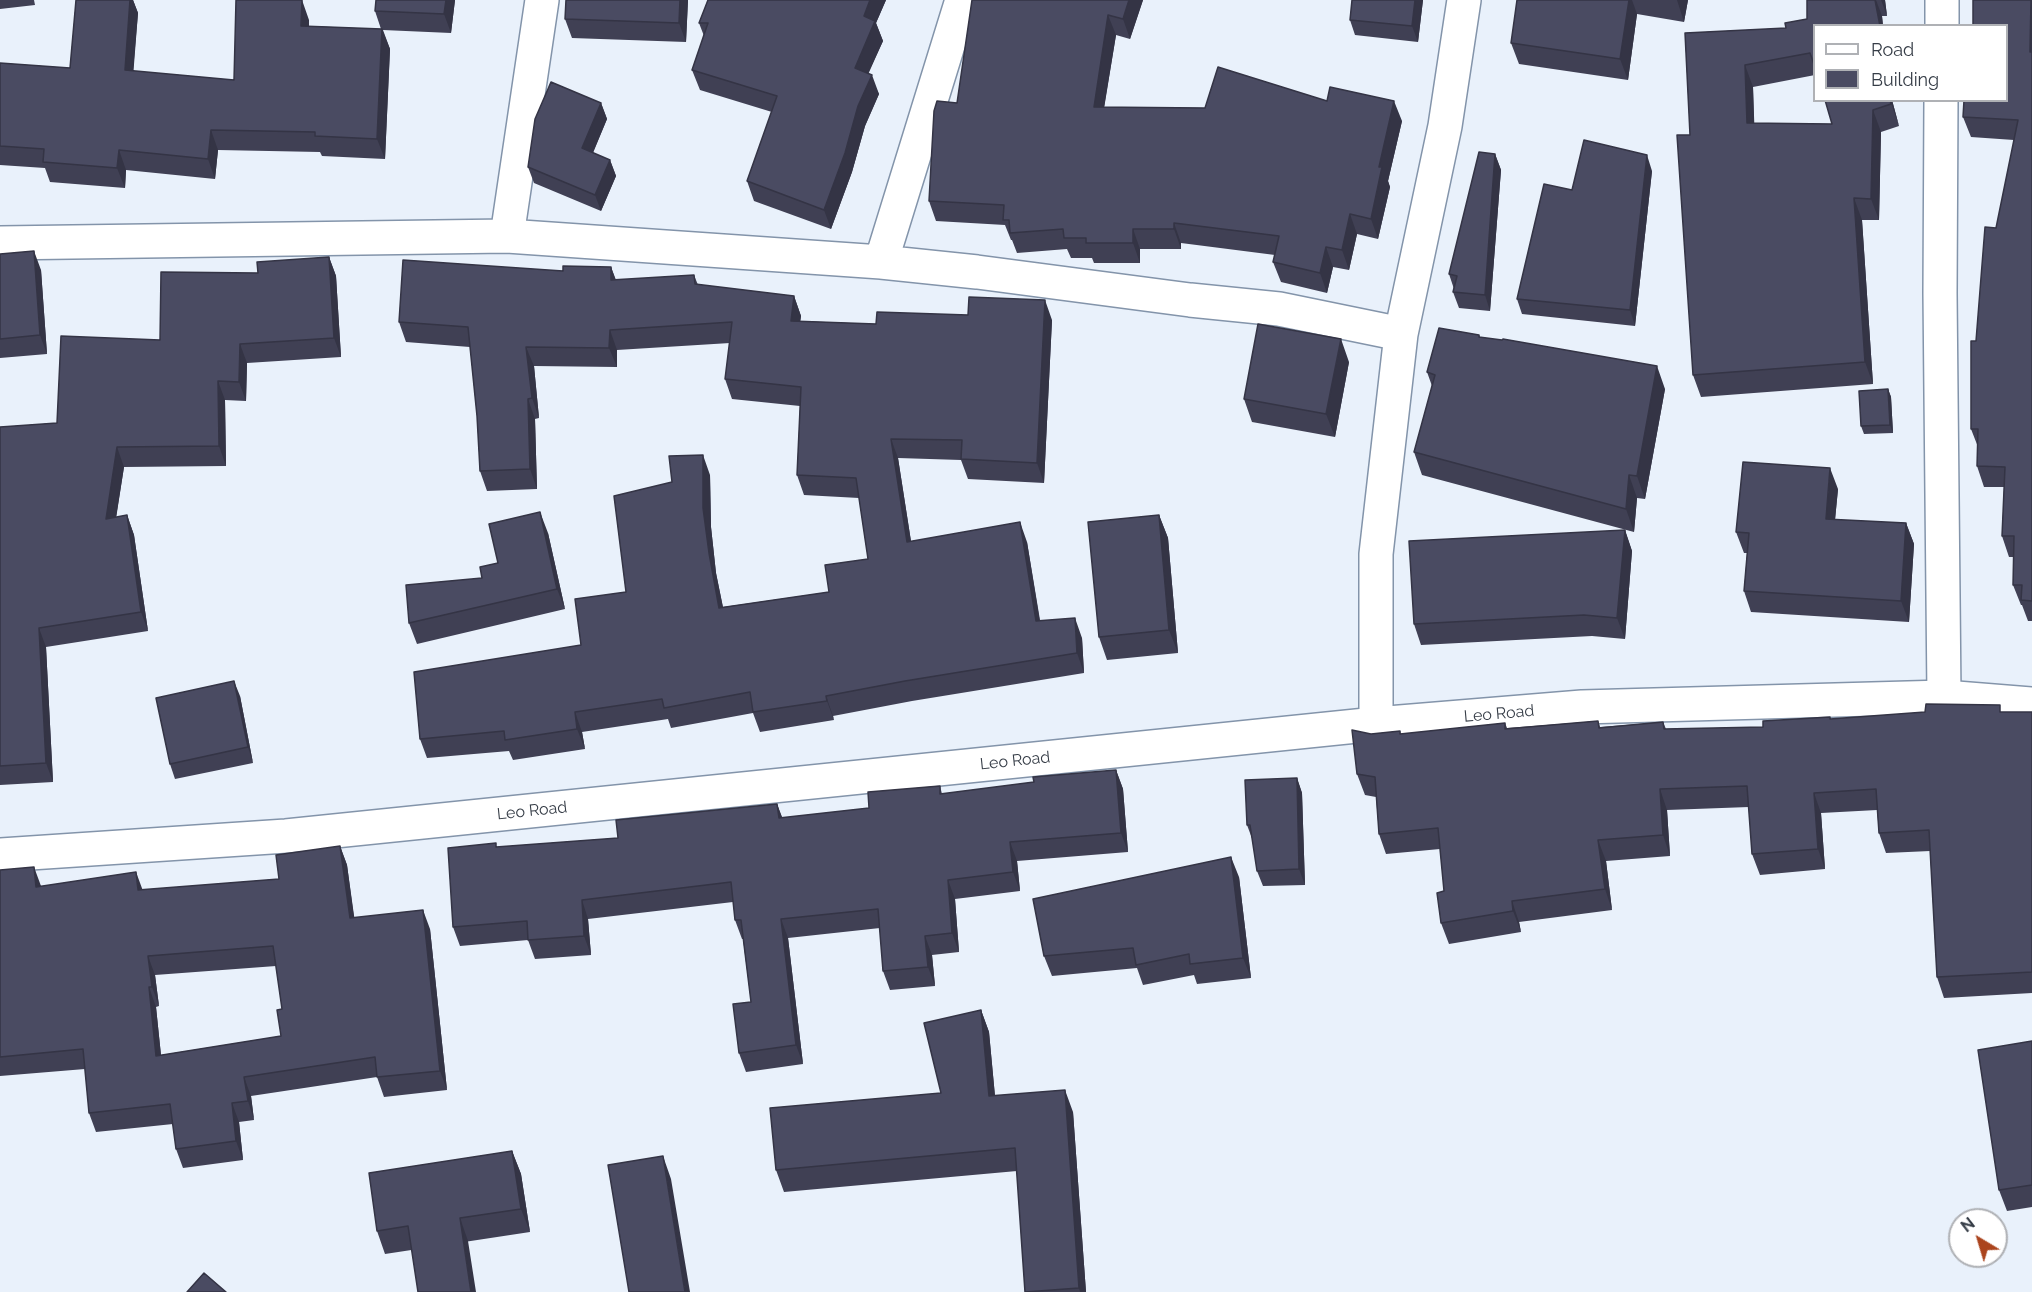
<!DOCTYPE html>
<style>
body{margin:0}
#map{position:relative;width:2032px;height:1292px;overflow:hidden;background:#e9f1fb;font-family:Raleway,sans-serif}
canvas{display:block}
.legend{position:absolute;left:1813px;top:24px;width:195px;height:78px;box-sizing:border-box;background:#fff;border:2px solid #afb1b5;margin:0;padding:8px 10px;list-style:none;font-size:18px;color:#363d47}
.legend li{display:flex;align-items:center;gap:12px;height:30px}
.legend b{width:30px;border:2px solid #afb1b5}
.north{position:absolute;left:1948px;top:1208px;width:60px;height:60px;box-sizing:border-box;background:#fff;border:2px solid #afb1b5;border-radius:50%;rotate:322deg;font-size:16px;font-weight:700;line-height:24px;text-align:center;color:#363d47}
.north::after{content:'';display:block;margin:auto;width:21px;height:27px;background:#ab441d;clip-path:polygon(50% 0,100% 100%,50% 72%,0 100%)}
</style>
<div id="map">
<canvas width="2032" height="1292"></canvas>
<ul class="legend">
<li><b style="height:8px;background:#fff"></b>Road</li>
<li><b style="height:16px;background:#4a4b62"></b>Building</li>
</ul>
<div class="north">N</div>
</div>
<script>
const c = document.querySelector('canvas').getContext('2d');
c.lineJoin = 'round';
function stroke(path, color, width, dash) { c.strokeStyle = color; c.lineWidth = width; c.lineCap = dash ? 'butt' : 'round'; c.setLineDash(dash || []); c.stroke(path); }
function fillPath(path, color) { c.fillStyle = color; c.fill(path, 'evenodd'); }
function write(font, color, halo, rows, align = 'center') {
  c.font = font + ' Raleway,sans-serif'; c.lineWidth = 6; c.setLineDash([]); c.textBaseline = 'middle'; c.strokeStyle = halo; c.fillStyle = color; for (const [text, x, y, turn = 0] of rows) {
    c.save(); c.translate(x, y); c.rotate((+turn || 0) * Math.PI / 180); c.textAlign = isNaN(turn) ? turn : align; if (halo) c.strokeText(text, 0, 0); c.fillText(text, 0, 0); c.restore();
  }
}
const street = new Path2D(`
 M 1942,26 L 1942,0
 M 1941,100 L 1940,293 L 1944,697
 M 507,236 L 542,0
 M 0,243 L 507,236 L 881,262 L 977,272 L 1190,300 L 1279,309 L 1401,334
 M 881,262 L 962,0
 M 1376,724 L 1376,554 L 1401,334 L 1445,126 L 1464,0`);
const secondary = new Path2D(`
 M 0,855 L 286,836 L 1376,724 L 1582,707 L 1944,697 L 2032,704`);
stroke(street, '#8394aa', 36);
stroke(secondary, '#8394aa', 36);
stroke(street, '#fff', 33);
stroke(secondary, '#fff', 33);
fillPath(new Path2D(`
 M 0,0 L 34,0 L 35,5 L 0,9 Z
 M 76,0 L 133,0 L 138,13 L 133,71 L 234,80 L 309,20 L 309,26 L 381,29 L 375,11 L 455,0 L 451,33 L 383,30 L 390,49 L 385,159 L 322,156 L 320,152 L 218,150 L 215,179 L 126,170 L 125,188 L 50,182 L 45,168 L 0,165 L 0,63 L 70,68 Z
 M 566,0 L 688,0 L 686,42 L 572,38 L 565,19 Z
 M 708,0 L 886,0 L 876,23 L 883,41 L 868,73 L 879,94 L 865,126 L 852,172 L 831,229 L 754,201 L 747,181 L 772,112 L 700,90 L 692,70 L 704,36 L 699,23 Z
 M 972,0 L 1143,0 L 1130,39 L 1116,35 L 1104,107 L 1205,108 L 1327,101 L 1402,121 L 1388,181 L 1390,187 L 1378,239 L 1357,234 L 1349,270 L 1333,267 L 1327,293 L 1281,282 L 1273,262 L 1275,255 L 1181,243 L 1181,249 L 1140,249 L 1140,263 L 1094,263 L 1092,258 L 1071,258 L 1067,249 L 1017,253 L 1012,240 L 1011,240 L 1005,225 L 936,221 L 929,201 L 957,103 Z
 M 1352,0 L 1423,0 L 1418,42 L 1355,35 L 1350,20 Z
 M 1517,0 L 1688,0 L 1684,22 L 1637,14 L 1628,80 L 1519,64 L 1511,43 Z
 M 1807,0 L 1885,0 L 1887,16 L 1882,16 L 1883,26 L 1815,26 L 1815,75 L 1753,87 L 1754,123 L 1832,124 L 1825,100 L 1892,100 L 1899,126 L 1881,132 L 1879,220 L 1862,220 L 1873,384 L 1701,397 L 1693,375 L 1690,135 L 1685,33 L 1786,28 L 1807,19 Z
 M 2032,0 L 2032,621 L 2028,621 L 2022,605 L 2021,605 L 2013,585 L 2014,557 L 2009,557 L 2002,536 L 2004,487 L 1984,487 L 1977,466 L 1978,447 L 1971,429 L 1976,341 L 1996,228 L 2014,140 L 1971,137 L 1963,117 L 2007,100 Z
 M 601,103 L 607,119 L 593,153 L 610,160 L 616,176 L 601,211 L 534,183 L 528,167 Z
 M 1495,154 L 1501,170 L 1490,311 L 1459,308 L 1453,292 L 1454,289 L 1449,274 Z
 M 1652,171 L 1635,326 L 1522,314 L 1517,299 L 1572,190 Z
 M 0,254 L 41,270 L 47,354 L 0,358 Z
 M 329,257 L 336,276 L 341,357 L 247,363 L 246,401 L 225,400 L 226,466 L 124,467 L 116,517 L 127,515 L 134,535 L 148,631 L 46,647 L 53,782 L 0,785 L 0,427 L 57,423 L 160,340 L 258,273 Z
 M 611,267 L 616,280 L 694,275 L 698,285 L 794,296 L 801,316 L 800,321 L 876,324 L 1052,320 L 1044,483 L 968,479 L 961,460 L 898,458 L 911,541 L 1027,542 L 1040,620 L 1082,638 L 1084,673 L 912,701 L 833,716 L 834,720 L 760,732 L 753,713 L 671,728 L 668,719 L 582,732 L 585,749 L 513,760 L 509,751 L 427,758 L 420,739 L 581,645 L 626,592 L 710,475 L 711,527 L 716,573 L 723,607 L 829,592 L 868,559 L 859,498 L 804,495 L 797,475 L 800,406 L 732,399 L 725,379 L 730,343 L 617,350 L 617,367 L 534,366 L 539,418 L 535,419 L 537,489 L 487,491 L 480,471 L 477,416 L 470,347 L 406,342 L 399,322 L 563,271 Z
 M 1479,335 L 1480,337 L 1665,389 L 1645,499 L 1637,498 L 1634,532 L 1422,475 L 1414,452 L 1432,386 L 1427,372 Z
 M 1349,362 L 1335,437 L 1252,422 L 1244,399 Z
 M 1888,389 L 1891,397 L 1893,433 L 1864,434 L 1861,426 Z
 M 1838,489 L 1835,520 L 1906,523 L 1914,544 L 1909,622 L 1751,612 L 1744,591 L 1747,553 L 1744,553 L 1736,532 Z
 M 1159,515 L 1168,538 L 1178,653 L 1107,660 L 1099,637 Z
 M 1625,530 L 1632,551 L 1625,639 L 1592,636 L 1421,645 L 1414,624 Z
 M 548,533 L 565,609 L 417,644 L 409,623 L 482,578 L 498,563 Z
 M 240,696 L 253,763 L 175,779 L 170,764 Z
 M 2003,712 L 2032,712 L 2032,993 L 1944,998 L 1937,977 L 1930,851 L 1886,853 L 1879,833 L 1877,810 L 1821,813 L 1825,869 L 1760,875 L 1752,854 L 1749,807 L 1667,810 L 1670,856 L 1606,861 L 1612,910 L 1519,922 L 1521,932 L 1449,944 L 1441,923 L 1444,891 L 1440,849 L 1386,854 L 1379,834 L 1376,797 L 1365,795 L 1357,774 L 1371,734 L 1400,731 L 1401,734 L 1505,723 L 1507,728 L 1598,721 L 1600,727 L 1663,722 L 1666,729 L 1763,727 L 1831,719 Z
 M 1116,770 L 1123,789 L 1128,852 L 1017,861 L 1020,891 L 955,899 L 959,952 L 932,955 L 935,986 L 890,990 L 883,971 L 880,928 L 788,938 L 803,1064 L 746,1072 L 739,1053 L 751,1002 L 743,939 L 742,939 L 735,920 L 733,902 L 588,919 L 591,955 L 535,959 L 528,940 L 460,946 L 453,927 L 497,847 L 618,838 L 777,804 L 782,818 L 869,808 L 940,786 L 942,794 L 1034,782 Z
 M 1297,778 L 1302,793 L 1305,885 L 1263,886 L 1257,871 L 1253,841 L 1247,825 Z
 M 340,846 L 347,865 L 354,918 L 430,929 L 447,1090 L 384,1097 L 377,1077 L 251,1096 L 254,1120 L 239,1122 L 243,1160 L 183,1168 L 176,1149 L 173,1124 L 96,1132 L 89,1113 L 85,1069 L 0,1076 L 0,870 L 41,886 L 142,890 L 279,879 ZM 276,966 L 282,1009 L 281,1036 L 161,1055 L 156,1007 L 159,1006 L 155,975 Z
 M 1239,877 L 1251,978 L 1197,984 L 1194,975 L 1143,985 L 1137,968 L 1052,976 L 1044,956 Z
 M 981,1010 L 989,1032 L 995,1096 L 1073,1112 L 1086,1292 L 1025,1292 L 1017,1171 L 784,1192 L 776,1170 L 941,1093 Z
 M 2032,1041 L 2032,1207 L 2007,1211 L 1999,1190 Z
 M 512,1151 L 521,1174 L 530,1232 L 385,1254 L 377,1231 Z`), '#404054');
fillPath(new Path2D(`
 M 130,0 L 133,0 L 138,13 L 132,90 L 125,70 Z
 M 302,0 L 309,20 L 308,46 L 301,26 Z
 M 446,0 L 455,0 L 451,33 L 444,14 Z
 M 680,0 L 688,0 L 686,42 L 679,23 Z
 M 870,0 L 886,0 L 876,23 L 883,41 L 862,88 L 855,68 L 864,16 Z
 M 1129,0 L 1143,0 L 1130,39 L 1123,19 Z
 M 1415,0 L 1423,0 L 1418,42 L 1412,26 Z
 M 1629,0 L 1632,0 L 1637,14 L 1628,80 L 1620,59 Z
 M 1677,0 L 1688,0 L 1684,22 Z
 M 1875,0 L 1876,0 L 1882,16 L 1883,26 L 1880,26 Z
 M 1881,0 L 1885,0 L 1887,16 Z
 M 2031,0 L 2032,0 L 2032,57 L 2030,52 Z
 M 1108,15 L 1116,35 L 1101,127 L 1094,107 Z
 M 382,29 L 390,49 L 385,159 L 377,139 Z
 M 1745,65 L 1753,87 L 1755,144 L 1747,123 Z
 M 872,75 L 879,94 L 865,126 L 852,172 L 831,229 L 824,210 L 858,106 Z
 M 1890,100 L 1892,100 L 1899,126 Z
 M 1394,101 L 1402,121 L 1388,181 L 1390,187 L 1378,239 L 1371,219 L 1379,167 Z
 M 601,103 L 607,119 L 588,164 L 582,148 Z
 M 1873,110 L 1881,132 L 1879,220 L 1871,199 Z
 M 211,130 L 218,150 L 215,179 L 208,159 Z
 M 119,150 L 126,170 L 125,188 L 117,168 Z
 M 1495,154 L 1501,170 L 1490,311 L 1485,295 Z
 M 1647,155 L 1652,171 L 1635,326 L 1630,310 Z
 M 610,160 L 616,176 L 601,211 L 595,195 Z
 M 1854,198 L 1862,220 L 1873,384 L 1865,362 Z
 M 1350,214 L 1357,234 L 1349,270 L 1342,250 Z
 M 1174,223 L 1181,243 L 1181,249 L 1174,229 Z
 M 1133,229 L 1140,249 L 1140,263 L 1133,243 Z
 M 1326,247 L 1333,267 L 1327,293 L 1320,273 Z
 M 34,251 L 41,270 L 47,354 L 40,335 Z
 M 329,257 L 336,276 L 341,357 L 334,338 Z
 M 611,267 L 618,287 L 611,280 Z
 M 794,296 L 801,316 L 798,341 L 791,321 Z
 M 1045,300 L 1052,320 L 1044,483 L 1037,463 Z
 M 610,330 L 617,350 L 617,367 L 609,348 Z
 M 1341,339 L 1349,362 L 1335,437 L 1326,414 Z
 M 240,344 L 247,363 L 246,401 L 239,382 Z
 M 526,347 L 534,366 L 539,418 L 532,398 Z
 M 1657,366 L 1665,389 L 1645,499 L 1637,476 Z
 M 218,381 L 225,400 L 226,466 L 219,446 Z
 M 1888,389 L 1891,397 L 1893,433 L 1890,425 Z
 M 528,399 L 535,419 L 537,489 L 530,469 Z
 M 891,439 L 898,458 L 914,561 L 907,542 Z
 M 117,447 L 124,467 L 113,538 L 106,519 Z
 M 703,455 L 710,475 L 711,527 L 716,573 L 727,628 L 719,608 L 709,553 L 703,508 Z
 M 1830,468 L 1838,489 L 1833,540 L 1826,519 Z
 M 1629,475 L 1637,498 L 1634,532 L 1626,509 Z
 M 540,512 L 548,533 L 565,609 L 557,589 Z
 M 127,515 L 134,535 L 148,631 L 141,612 Z
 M 1159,515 L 1168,538 L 1178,653 L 1169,630 Z
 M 1020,522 L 1027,542 L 1043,641 L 1036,621 Z
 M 1906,523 L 1914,544 L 1909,622 L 1901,601 Z
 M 1625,530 L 1632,551 L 1625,639 L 1617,618 Z
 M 1075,618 L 1082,638 L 1084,673 L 1077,653 Z
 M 39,628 L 46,647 L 53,782 L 46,763 Z
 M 234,681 L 240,696 L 253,763 L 248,747 Z
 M 826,696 L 833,716 L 834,720 L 827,701 Z
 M 575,712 L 582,732 L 585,749 L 577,729 Z
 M 1116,770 L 1123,789 L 1128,852 L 1121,833 Z
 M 1297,778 L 1302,793 L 1305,885 L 1299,869 Z
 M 1660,789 L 1667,810 L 1670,856 L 1663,835 Z
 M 1814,793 L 1821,813 L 1825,869 L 1818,849 Z
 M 777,804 L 784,822 L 779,818 Z
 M 1598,840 L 1606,861 L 1612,910 L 1605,889 Z
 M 1010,842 L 1017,861 L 1020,891 L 1013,872 Z
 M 340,846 L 347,865 L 357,937 L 350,918 Z
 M 1231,857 L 1239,877 L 1251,978 L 1243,958 Z
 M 34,867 L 41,886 L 36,887 Z
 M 136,872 L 143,891 L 138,890 Z
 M 948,880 L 955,899 L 959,952 L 952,933 Z
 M 582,900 L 588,919 L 591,955 L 584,936 Z
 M 1512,901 L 1519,922 L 1521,932 L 1513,911 Z
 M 423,910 L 430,929 L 447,1090 L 440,1071 Z
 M 781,919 L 788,938 L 803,1064 L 796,1045 Z
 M 925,936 L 932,955 L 935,986 L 928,967 Z
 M 148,956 L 155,975 L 159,1006 L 152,987 Z
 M 149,987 L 156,1007 L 163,1075 L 156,1056 Z
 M 981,1010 L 989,1032 L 997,1118 L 989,1096 Z
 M 244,1077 L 251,1096 L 254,1120 L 248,1101 Z
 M 1065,1090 L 1073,1112 L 1086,1292 L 1080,1292 L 1079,1288 Z
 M 232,1103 L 239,1122 L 243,1160 L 236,1141 Z
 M 512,1151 L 521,1174 L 530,1232 L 521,1209 Z
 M 663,1156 L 671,1179 L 690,1292 L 685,1292 Z
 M 460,1218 L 468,1241 L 476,1292 L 471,1292 Z`), '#343445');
const building = new Path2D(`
 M 76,0 L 130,0 L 125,70 L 234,80 L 236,0 L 302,0 L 301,26 L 382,29 L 377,139 L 315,136 L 315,132 L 211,130 L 208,159 L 119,150 L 117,168 L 43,162 L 44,149 L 0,146 L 0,63 L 70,68 Z
 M 376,0 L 446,0 L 444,14 L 375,11 Z
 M 566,0 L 680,0 L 679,23 L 565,19 Z
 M 708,0 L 870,0 L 864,16 L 875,21 L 855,68 L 872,75 L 858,106 L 845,153 L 824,210 L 747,181 L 777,96 L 692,70 L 708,23 L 699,23 Z
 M 972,0 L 1129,0 L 1123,19 L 1108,15 L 1094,107 L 1205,108 L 1218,67 L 1327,101 L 1330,87 L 1394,101 L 1379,167 L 1382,167 L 1371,219 L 1350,214 L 1342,250 L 1326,247 L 1320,273 L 1273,262 L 1279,236 L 1174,223 L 1174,229 L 1133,229 L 1133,243 L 1086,243 L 1086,238 L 1064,238 L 1063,229 L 1010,233 L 1009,220 L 1003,220 L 1004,205 L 929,201 L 934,111 L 937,101 L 957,103 Z
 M 1352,0 L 1415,0 L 1412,26 L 1350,20 Z
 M 1517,0 L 1629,0 L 1620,59 L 1511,43 Z
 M 1807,0 L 1875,0 L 1880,26 L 1815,26 L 1815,67 L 1810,53 L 1745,65 L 1747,123 L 1832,124 L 1825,100 L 1890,100 L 1891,104 L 1873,110 L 1871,199 L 1854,198 L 1865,362 L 1693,375 L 1677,135 L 1690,135 L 1685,33 L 1786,28 L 1785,23 L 1807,19 Z
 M 1973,0 L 2031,0 L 2030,52 L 2032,52 L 2032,601 L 2021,600 L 2022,585 L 2013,585 L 2014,536 L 2002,536 L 2005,467 L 1977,466 L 1978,429 L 1971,429 L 1971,341 L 1976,341 L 1985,227 L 1996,228 L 2018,120 L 1963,117 L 1964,100 L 2007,100 L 2007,26 L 1973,26 Z
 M 551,82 L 601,103 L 582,148 L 610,160 L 595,195 L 528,167 L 535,119 Z
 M 1584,140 L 1647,155 L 1630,310 L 1517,299 L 1544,184 L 1572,190 Z
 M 1479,152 L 1495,154 L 1485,295 L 1453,292 L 1457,276 L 1449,274 Z
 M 34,251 L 40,335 L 0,339 L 0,254 Z
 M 329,257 L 334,338 L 240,344 L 239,382 L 218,381 L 219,446 L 117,447 L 106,519 L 127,515 L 141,612 L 39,628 L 46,763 L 0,766 L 0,427 L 57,423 L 61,336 L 160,340 L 161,272 L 258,273 L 257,262 Z
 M 403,260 L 563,271 L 563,266 L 611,267 L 611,280 L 694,275 L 695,284 L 794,296 L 791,321 L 876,324 L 877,312 L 968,315 L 969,297 L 1045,300 L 1037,463 L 961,459 L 962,440 L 891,439 L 907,542 L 1020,522 L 1036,621 L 1075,618 L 1077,653 L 905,681 L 826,696 L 827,701 L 753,712 L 750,692 L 664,708 L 662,699 L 575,712 L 577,729 L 505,740 L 504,731 L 420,739 L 414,672 L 581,645 L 575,599 L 626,592 L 614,496 L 672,482 L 669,456 L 703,455 L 703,508 L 709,553 L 719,608 L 829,592 L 825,565 L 868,559 L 856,478 L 797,475 L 801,387 L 725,379 L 732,322 L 610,330 L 609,348 L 526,347 L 532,398 L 528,399 L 530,469 L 480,471 L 477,416 L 468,327 L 399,322 Z
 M 1258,324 L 1341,339 L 1326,414 L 1244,399 Z
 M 1439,328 L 1479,335 L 1479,337 L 1502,340 L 1503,339 L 1657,366 L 1637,476 L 1629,475 L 1626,509 L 1414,452 L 1435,375 L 1427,372 Z
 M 1888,389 L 1890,425 L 1861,426 L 1859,391 Z
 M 1743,462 L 1830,468 L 1826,519 L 1906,523 L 1901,601 L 1744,591 L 1749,533 L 1736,532 Z
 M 540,512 L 557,589 L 409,623 L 406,585 L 482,578 L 480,567 L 498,563 L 489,524 Z
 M 1159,515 L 1169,630 L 1099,637 L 1088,522 Z
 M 1625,530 L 1617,618 L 1584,615 L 1414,624 L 1409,541 Z
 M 234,681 L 248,747 L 170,764 L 156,698 Z
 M 1926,704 L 2000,705 L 2000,712 L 2032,712 L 2032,972 L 1937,977 L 1929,830 L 1879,833 L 1876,789 L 1814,793 L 1818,849 L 1752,854 L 1747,786 L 1660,789 L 1663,835 L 1598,840 L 1605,889 L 1512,901 L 1513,911 L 1441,923 L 1437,893 L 1444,891 L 1438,828 L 1379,834 L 1375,777 L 1357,774 L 1352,730 L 1371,734 L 1400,731 L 1400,734 L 1505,723 L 1505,729 L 1598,721 L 1599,728 L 1663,722 L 1664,729 L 1763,727 L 1763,721 L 1830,717 L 1830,719 L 1925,712 Z
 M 1116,770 L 1121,833 L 1010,842 L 1013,872 L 948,880 L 952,933 L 925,936 L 928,967 L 883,971 L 878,909 L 781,919 L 796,1045 L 739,1053 L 733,1004 L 751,1002 L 741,920 L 735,920 L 731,882 L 582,900 L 584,936 L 528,940 L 527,921 L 453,927 L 448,848 L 496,843 L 496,847 L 618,838 L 616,820 L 777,804 L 779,818 L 869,808 L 868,792 L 940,786 L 940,794 L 1034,782 L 1033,777 Z
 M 1297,778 L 1299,869 L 1257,871 L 1250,825 L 1247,825 L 1245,780 Z
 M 340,846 L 350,918 L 423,910 L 440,1071 L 377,1077 L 375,1057 L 244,1077 L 248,1101 L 232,1103 L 236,1141 L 176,1149 L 170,1104 L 89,1113 L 83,1049 L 0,1057 L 0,870 L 34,867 L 36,887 L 136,872 L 138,890 L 279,879 L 276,855 ZM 273,946 L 282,1009 L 277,1010 L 281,1036 L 156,1056 L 149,987 L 152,987 L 148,956 Z
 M 1231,857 L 1243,958 L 1190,964 L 1189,954 L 1136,965 L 1133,948 L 1044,956 L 1033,899 Z
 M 981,1010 L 989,1096 L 1065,1090 L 1079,1288 L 1025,1292 L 1015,1148 L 776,1170 L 770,1108 L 941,1093 L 924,1023 Z
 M 2032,1041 L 2032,1185 L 1999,1190 L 1978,1050 Z
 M 512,1151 L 521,1209 L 460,1218 L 471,1292 L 418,1292 L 408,1226 L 377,1231 L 369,1173 Z
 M 663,1156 L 685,1292 L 629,1292 L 608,1165 Z
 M 204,1273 L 226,1292 L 187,1292 Z`);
fillPath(building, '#4a4b62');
stroke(building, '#343445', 1.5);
write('16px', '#363d47', '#fff', [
 ["Leo Road",1499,714,-5],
 ["Leo Road",1015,761,-6],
 ["Leo Road",532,811,-6]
]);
</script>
